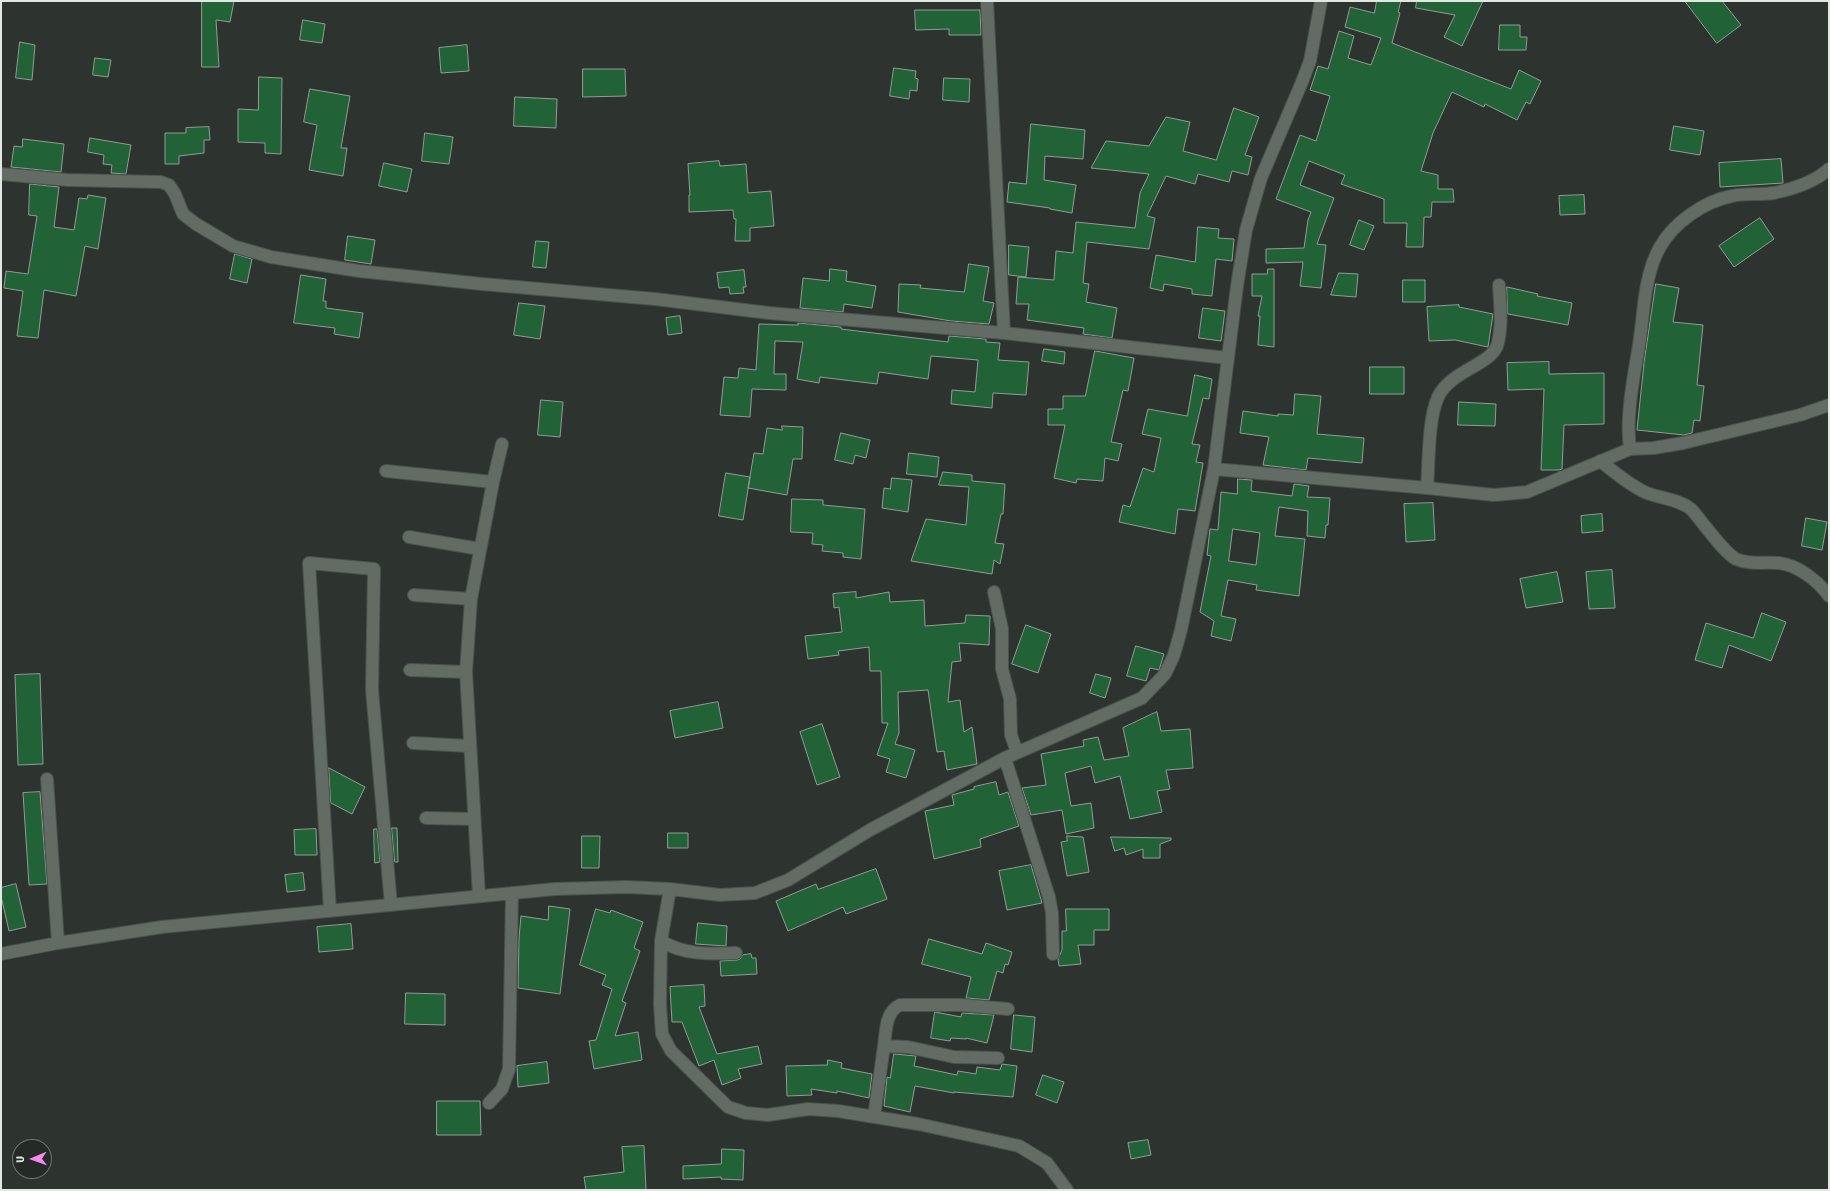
<!DOCTYPE html>
<style>
body{margin:0}
#map{position:relative;width:1830px;height:1191px;overflow:hidden;background:#2d342f;font-family:"Fira Sans Condensed",sans-serif}
canvas{display:block}
.frame{position:absolute;inset:0;border:2px solid #e2e7e3;pointer-events:none}
.north{position:absolute;left:12px;top:1139px;width:40px;height:40px;box-sizing:border-box;background:#242a25;border:1px solid #707671;border-radius:50%;rotate:268deg;font-size:11px;font-weight:700;line-height:16px;text-align:center;color:#e2e7e3}
.north::after{content:'';display:block;margin:auto;width:14px;height:18px;background:#f788ec;clip-path:polygon(50% 0,100% 100%,50% 72%,0 100%)}
</style>
<div id="map">
<canvas width="1830" height="1191"></canvas>
<div class="frame"></div>
<div class="north">U</div>
</div>
<script>
const c = document.querySelector('canvas').getContext('2d');
c.lineJoin = 'round';
function fillPath(path, color) { c.fillStyle = color; c.fill(path, 'evenodd'); }
function stroke(path, color, width, dash) { c.strokeStyle = color; c.lineWidth = width; c.lineCap = dash ? 'butt' : 'round'; c.setLineDash(dash || []); c.stroke(path); }
const building = new Path2D(`
 M 202,1 L 234,1 L 230,22 L 216,20 L 219,67 L 202,67 Z
 M 1377,1 L 1401,1 L 1398,12 L 1400,13 L 1392,43 L 1511,89 L 1519,70 L 1541,81 L 1530,104 L 1526,102 L 1517,120 L 1485,104 L 1484,107 L 1452,92 L 1433,133 L 1421,171 L 1438,175 L 1438,189 L 1453,189 L 1454,202 L 1432,202 L 1431,217 L 1424,217 L 1423,247 L 1406,247 L 1407,223 L 1384,223 L 1384,199 L 1341,184 L 1345,175 L 1309,161 L 1300,185 L 1334,198 L 1317,244 L 1326,245 L 1321,288 L 1300,286 L 1303,262 L 1266,263 L 1266,249 L 1304,248 L 1308,220 L 1311,212 L 1276,199 L 1300,135 L 1316,141 L 1330,96 L 1310,90 L 1318,66 L 1328,69 L 1339,31 L 1354,36 L 1348,58 L 1371,65 L 1381,38 L 1345,27 L 1350,7 L 1374,13 Z
 M 1417,1 L 1483,1 L 1462,46 L 1444,37 L 1455,15 L 1416,8 Z
 M 1685,1 L 1722,1 L 1741,25 L 1717,43 Z
 M 915,10 L 980,10 L 981,35 L 949,35 L 949,29 L 916,30 Z
 M 303,20 L 325,24 L 322,43 L 300,40 Z
 M 1500,25 L 1520,25 L 1520,37 L 1527,37 L 1526,50 L 1499,50 Z
 M 20,42 L 35,45 L 32,80 L 16,78 Z
 M 467,45 L 469,71 L 441,73 L 439,48 Z
 M 95,58 L 111,60 L 108,77 L 93,75 Z
 M 894,68 L 916,71 L 915,78 L 918,79 L 917,91 L 910,90 L 909,99 L 890,96 Z
 M 583,69 L 625,69 L 626,96 L 583,97 Z
 M 259,77 L 282,78 L 281,154 L 265,153 L 265,143 L 238,142 L 238,109 L 258,110 Z
 M 944,78 L 970,79 L 969,102 L 943,100 Z
 M 310,89 L 350,96 L 341,148 L 347,148 L 343,176 L 309,170 L 317,125 L 304,122 Z
 M 515,97 L 557,99 L 556,128 L 514,126 Z
 M 1234,108 L 1259,117 L 1245,155 L 1252,157 L 1248,175 L 1232,171 L 1229,182 L 1198,174 L 1195,184 L 1166,176 L 1147,216 L 1155,218 L 1149,249 L 1087,242 L 1083,283 L 1089,284 L 1086,302 L 1117,308 L 1112,338 L 1083,334 L 1084,328 L 1027,320 L 1029,304 L 1016,304 L 1018,277 L 1054,280 L 1056,251 L 1073,253 L 1076,222 L 1135,228 L 1140,193 L 1149,174 L 1091,168 L 1106,141 L 1149,146 L 1166,117 L 1190,122 L 1183,151 L 1216,160 Z
 M 1031,124 L 1085,130 L 1083,159 L 1045,156 L 1044,180 L 1076,185 L 1072,213 L 1050,209 L 1050,208 L 1007,202 L 1009,182 L 1026,184 Z
 M 1674,126 L 1704,131 L 1700,155 L 1670,150 Z
 M 209,127 L 210,140 L 204,140 L 204,153 L 179,156 L 179,164 L 165,164 L 165,133 L 186,133 L 186,128 Z
 M 425,133 L 453,137 L 449,164 L 422,161 Z
 M 90,138 L 131,145 L 126,174 L 111,173 L 112,165 L 103,164 L 104,155 L 88,152 Z
 M 23,139 L 64,144 L 61,172 L 11,167 L 14,146 L 22,147 Z
 M 1781,159 L 1783,183 L 1720,187 L 1719,163 Z
 M 719,161 L 720,166 L 746,164 L 748,193 L 771,191 L 774,226 L 750,228 L 750,241 L 735,241 L 736,219 L 734,219 L 733,210 L 689,212 L 689,195 L 690,195 L 688,164 Z
 M 384,163 L 412,169 L 407,192 L 379,186 Z
 M 30,184 L 59,187 L 54,227 L 74,230 L 79,198 L 87,199 L 88,195 L 106,198 L 98,249 L 85,246 L 76,296 L 44,290 L 38,338 L 17,336 L 23,291 L 4,288 L 6,271 L 28,274 L 37,216 L 29,215 Z
 M 1584,195 L 1585,214 L 1560,215 L 1559,196 Z
 M 1760,218 L 1774,239 L 1734,267 L 1719,246 Z
 M 1359,220 L 1374,226 L 1364,250 L 1350,245 Z
 M 1198,227 L 1219,229 L 1218,238 L 1234,239 L 1232,261 L 1216,259 L 1212,296 L 1192,294 L 1192,289 L 1164,284 L 1163,291 L 1150,288 L 1156,255 L 1195,262 Z
 M 348,236 L 375,240 L 371,264 L 345,260 Z
 M 536,241 L 549,242 L 546,268 L 533,267 Z
 M 1009,245 L 1029,247 L 1026,277 L 1009,275 Z
 M 235,254 L 252,259 L 247,283 L 230,279 Z
 M 969,264 L 989,267 L 983,301 L 994,303 L 989,324 L 951,321 L 898,312 L 899,284 L 921,285 L 920,288 L 964,292 Z
 M 830,269 L 847,271 L 846,281 L 876,286 L 872,308 L 844,304 L 843,312 L 800,308 L 803,278 L 829,281 Z
 M 1268,269 L 1274,269 L 1274,347 L 1258,345 L 1260,316 L 1258,316 L 1262,296 L 1252,296 L 1252,274 L 1267,274 Z
 M 744,270 L 746,287 L 743,287 L 744,293 L 730,294 L 729,287 L 719,288 L 717,273 Z
 M 1339,273 L 1358,274 L 1356,297 L 1331,295 Z
 M 301,275 L 326,279 L 323,301 L 326,301 L 326,308 L 363,313 L 359,338 L 334,334 L 335,328 L 294,323 Z
 M 1403,280 L 1425,280 L 1425,302 L 1403,302 Z
 M 1656,284 L 1679,288 L 1673,322 L 1703,325 L 1697,385 L 1704,386 L 1700,421 L 1694,420 L 1692,433 L 1684,435 L 1637,430 L 1644,363 Z
 M 1507,287 L 1538,294 L 1537,296 L 1572,303 L 1568,325 L 1508,314 Z
 M 519,303 L 545,306 L 540,339 L 514,335 Z
 M 1459,305 L 1459,307 L 1493,314 L 1488,347 L 1455,340 L 1429,341 L 1427,307 Z
 M 1203,308 L 1225,311 L 1221,341 L 1199,338 Z
 M 680,316 L 682,333 L 668,335 L 666,318 Z
 M 798,323 L 841,327 L 841,329 L 948,342 L 949,336 L 986,339 L 986,342 L 1000,343 L 998,360 L 1029,362 L 1026,395 L 993,393 L 992,408 L 951,404 L 952,390 L 975,392 L 978,360 L 931,356 L 928,379 L 879,372 L 877,384 L 820,377 L 819,383 L 797,379 L 803,342 L 775,341 L 774,374 L 786,374 L 786,390 L 752,389 L 750,417 L 720,415 L 724,377 L 738,378 L 739,368 L 756,370 L 759,324 L 798,325 Z
 M 1044,349 L 1065,352 L 1064,364 L 1042,361 Z
 M 1095,351 L 1134,358 L 1128,391 L 1123,390 L 1111,442 L 1122,444 L 1118,461 L 1105,458 L 1103,481 L 1077,479 L 1076,483 L 1054,478 L 1065,425 L 1048,425 L 1048,409 L 1063,409 L 1063,396 L 1085,396 Z
 M 1549,362 L 1549,374 L 1604,373 L 1604,424 L 1564,425 L 1562,469 L 1559,470 L 1541,470 L 1544,389 L 1508,390 L 1507,363 Z
 M 1370,367 L 1404,367 L 1404,394 L 1370,394 Z
 M 1195,375 L 1212,379 L 1209,399 L 1203,398 L 1192,444 L 1200,445 L 1196,462 L 1203,463 L 1195,511 L 1178,509 L 1175,534 L 1119,522 L 1123,505 L 1130,507 L 1143,468 L 1154,472 L 1161,438 L 1142,434 L 1148,409 L 1187,416 Z
 M 1295,394 L 1321,396 L 1317,434 L 1364,438 L 1362,463 L 1308,458 L 1306,470 L 1263,465 L 1269,437 L 1240,433 L 1243,411 L 1278,416 L 1278,414 L 1293,415 Z
 M 541,400 L 563,402 L 560,437 L 538,435 Z
 M 1459,402 L 1496,404 L 1495,426 L 1458,425 Z
 M 782,426 L 803,427 L 802,459 L 793,459 L 787,495 L 748,488 L 754,453 L 763,454 L 767,428 L 782,430 Z
 M 841,433 L 870,440 L 866,458 L 855,455 L 853,464 L 835,460 Z
 M 909,453 L 939,457 L 937,477 L 907,474 Z
 M 943,472 L 972,475 L 972,481 L 1005,484 L 1003,514 L 1001,514 L 995,543 L 1004,544 L 1000,564 L 994,560 L 992,574 L 911,561 L 926,519 L 966,525 L 969,487 L 939,485 Z
 M 726,473 L 750,477 L 743,520 L 719,516 Z
 M 892,478 L 912,480 L 908,512 L 882,508 L 884,488 L 890,489 Z
 M 1238,479 L 1252,480 L 1251,491 L 1292,496 L 1294,484 L 1309,486 L 1307,497 L 1330,498 L 1328,525 L 1326,525 L 1325,538 L 1307,536 L 1308,511 L 1279,507 L 1275,536 L 1305,539 L 1299,596 L 1256,590 L 1257,585 L 1228,580 L 1221,616 L 1236,619 L 1231,641 L 1211,636 L 1214,621 L 1200,612 L 1211,556 L 1207,555 L 1210,529 L 1218,530 L 1221,492 L 1237,494 ZM 1233,529 L 1260,533 L 1256,565 L 1229,561 Z
 M 792,499 L 823,500 L 823,505 L 865,509 L 861,559 L 843,557 L 843,553 L 822,551 L 823,545 L 812,544 L 813,533 L 791,532 Z
 M 1433,503 L 1435,540 L 1406,542 L 1404,504 Z
 M 1602,514 L 1603,531 L 1582,533 L 1581,516 Z
 M 1806,518 L 1827,522 L 1822,550 L 1802,546 Z
 M 1612,570 L 1615,608 L 1589,609 L 1586,572 Z
 M 1557,572 L 1563,602 L 1526,608 L 1520,579 Z
 M 856,592 L 856,598 L 889,592 L 890,602 L 924,600 L 925,626 L 965,623 L 966,615 L 990,616 L 989,645 L 959,643 L 961,661 L 952,662 L 948,702 L 960,700 L 964,732 L 972,727 L 977,764 L 947,770 L 944,751 L 937,752 L 928,690 L 898,692 L 899,733 L 895,744 L 915,750 L 906,778 L 886,772 L 890,759 L 877,755 L 888,723 L 882,723 L 881,671 L 870,671 L 869,647 L 838,651 L 839,655 L 808,659 L 805,636 L 842,632 L 839,607 L 834,608 L 833,594 Z
 M 1762,613 L 1786,622 L 1771,661 L 1729,645 L 1722,668 L 1695,660 L 1706,623 L 1753,638 Z
 M 1026,625 L 1051,634 L 1038,673 L 1012,664 Z
 M 1136,646 L 1164,654 L 1159,670 L 1150,668 L 1146,681 L 1127,676 Z
 M 40,674 L 43,764 L 18,765 L 15,675 Z
 M 1096,674 L 1111,678 L 1105,698 L 1090,693 Z
 M 718,702 L 723,728 L 675,738 L 670,711 Z
 M 1157,712 L 1161,731 L 1190,729 L 1193,768 L 1166,770 L 1170,789 L 1157,791 L 1162,812 L 1130,819 L 1120,776 L 1095,783 L 1091,766 L 1065,773 L 1071,806 L 1091,803 L 1094,828 L 1066,834 L 1062,810 L 1031,815 L 1022,788 L 1046,785 L 1041,754 L 1084,746 L 1083,740 L 1098,737 L 1104,760 L 1129,756 L 1123,728 Z
 M 822,724 L 840,777 L 817,785 L 800,732 Z
 M 329,768 L 365,787 L 352,814 L 331,803 Z
 M 996,782 L 999,795 L 1008,792 L 1019,826 L 980,839 L 981,847 L 934,859 L 925,811 L 954,805 L 952,795 L 974,789 L 974,787 Z
 M 40,792 L 47,884 L 29,885 L 23,793 Z
 M 392,828 L 397,828 L 398,862 L 395,862 Z
 M 316,829 L 317,855 L 295,855 L 294,830 Z
 M 374,829 L 377,829 L 380,862 L 375,863 Z
 M 668,833 L 688,833 L 688,848 L 668,848 Z
 M 582,836 L 600,836 L 599,868 L 582,868 Z
 M 1067,836 L 1083,837 L 1089,872 L 1067,876 L 1061,842 L 1067,841 Z
 M 1111,837 L 1171,838 L 1171,840 L 1160,844 L 1160,858 L 1143,858 L 1143,849 L 1126,855 L 1124,848 L 1115,851 Z
 M 1031,865 L 1042,903 L 1007,910 L 999,871 Z
 M 876,869 L 887,899 L 846,914 L 843,907 L 788,931 L 776,901 L 816,884 L 818,889 Z
 M 303,873 L 305,890 L 287,892 L 285,875 Z
 M 16,884 L 26,927 L 9,931 L 1,896 L 1,888 Z
 M 549,906 L 570,909 L 560,994 L 518,988 L 519,938 L 521,916 L 548,920 Z
 M 596,909 L 610,913 L 611,910 L 643,922 L 634,948 L 640,951 L 622,1001 L 626,1003 L 615,1036 L 638,1032 L 642,1060 L 594,1069 L 589,1041 L 596,1040 L 612,989 L 602,985 L 606,975 L 580,965 Z
 M 1066,909 L 1109,909 L 1109,930 L 1094,930 L 1094,945 L 1078,945 L 1081,964 L 1059,966 L 1058,959 L 1062,950 L 1062,931 L 1066,931 Z
 M 698,923 L 727,926 L 726,946 L 696,944 Z
 M 351,924 L 353,949 L 319,952 L 317,927 Z
 M 929,939 L 982,954 L 986,943 L 1012,952 L 1008,965 L 1005,964 L 1003,973 L 997,971 L 989,1000 L 966,998 L 971,977 L 922,964 Z
 M 751,954 L 752,958 L 756,958 L 757,974 L 721,976 L 720,961 L 737,960 L 740,959 L 743,955 Z
 M 704,985 L 705,1006 L 699,1007 L 717,1054 L 758,1046 L 762,1064 L 738,1069 L 741,1078 L 722,1085 L 714,1060 L 699,1066 L 682,1022 L 672,1022 L 670,987 Z
 M 406,993 L 445,994 L 445,1025 L 405,1024 Z
 M 935,1012 L 961,1017 L 962,1013 L 994,1015 L 987,1043 L 966,1038 L 966,1039 L 951,1038 L 950,1041 L 931,1038 Z
 M 1014,1015 L 1035,1017 L 1032,1052 L 1011,1049 Z
 M 894,1054 L 916,1056 L 914,1066 L 957,1075 L 958,1071 L 976,1074 L 977,1067 L 1000,1070 L 1002,1064 L 1017,1066 L 1013,1097 L 954,1092 L 954,1093 L 915,1086 L 910,1112 L 884,1106 L 887,1077 L 890,1078 Z
 M 828,1060 L 842,1063 L 841,1068 L 872,1074 L 869,1098 L 837,1091 L 837,1093 L 811,1089 L 812,1095 L 787,1096 L 786,1066 L 827,1065 Z
 M 547,1062 L 549,1083 L 518,1087 L 517,1066 Z
 M 1043,1075 L 1064,1082 L 1057,1103 L 1036,1095 Z
 M 437,1101 L 480,1101 L 481,1135 L 437,1135 Z
 M 1148,1140 L 1151,1155 L 1131,1159 L 1128,1143 Z
 M 644,1146 L 646,1190 L 586,1190 L 584,1177 L 624,1172 L 622,1147 Z
 M 722,1149 L 744,1150 L 743,1180 L 721,1179 L 721,1177 L 683,1179 L 683,1166 L 721,1164 Z`);
fillPath(building, '#216336');
stroke(building, '#939b95', 1);
const minor = new Path2D(`
 M 987,1 L 1004,333
 M 1,174 L 68,180 L 161,182 L 169,185 L 175,194 L 183,214 L 196,224 L 233,246 L 271,257 L 359,271 L 482,284 L 655,299 L 769,313 L 1004,333 L 1227,358
 M 1630,449 C 1625,413 1635,373 1640,338 C 1644,308 1645,273 1660,247 C 1674,222 1705,201 1732,196 C 1746,193 1761,195 1774,193 C 1793,189 1815,182 1829,169
 M 1600,461 C 1615,472 1630,486 1647,493 C 1663,499 1678,499 1691,509 C 1702,521 1723,552 1736,559 C 1750,565 1764,562 1779,563 C 1798,565 1818,581 1829,596
 M 1214,469 L 1427,488 L 1494,495 L 1527,492 L 1630,449 L 1654,448 L 1683,443 L 1800,415 L 1829,405
 M 386,471 L 493,482
 M 1427,488 C 1429,462 1428,419 1438,397 C 1450,371 1490,365 1497,346 C 1503,327 1500,304 1499,285
 M 409,537 L 480,549
 M 994,592 L 1002,629 L 1002,669 L 1010,699 L 1011,735 L 1017,752
 M 414,595 L 471,599
 M 410,670 L 466,672
 M 413,743 L 469,746
 M 1005,758 L 1049,897 L 1052,913 L 1053,954
 M 47,779 L 58,943
 M 426,818 L 474,819
 M 670,889 L 661,941 L 660,1004 L 662,1034 L 671,1051 L 728,1107 L 746,1113 L 768,1115 L 808,1109 L 838,1111 L 918,1124 L 992,1140 L 1019,1146 L 1047,1163 L 1067,1190
 M 479,896 L 466,672 L 471,599 L 493,482 L 502,444
 M 330,911 L 309,563 L 374,569 L 372,690 L 391,905
 M 661,941 C 684,955 709,954 736,953
 M 1,954 L 58,943 L 162,927 L 555,889 L 626,887 L 670,889 L 720,895 L 755,893 L 788,880 L 870,830 L 1005,758 L 1142,698 L 1165,674 L 1174,655 L 1181,630 L 1214,469 L 1237,286 L 1246,230 L 1261,178 L 1302,82 L 1310,61 L 1321,1
 M 884,1046 C 886,1032 885,1012 900,1005 L 961,1005 L 1008,1009
 M 489,1103 L 502,1089 L 509,1069 L 512,893
 M 874,1117 L 884,1046 L 908,1047 L 954,1057 L 998,1058`);
stroke(minor, '#4b514c', 14);
stroke(minor, '#636b65', 12);
</script>
